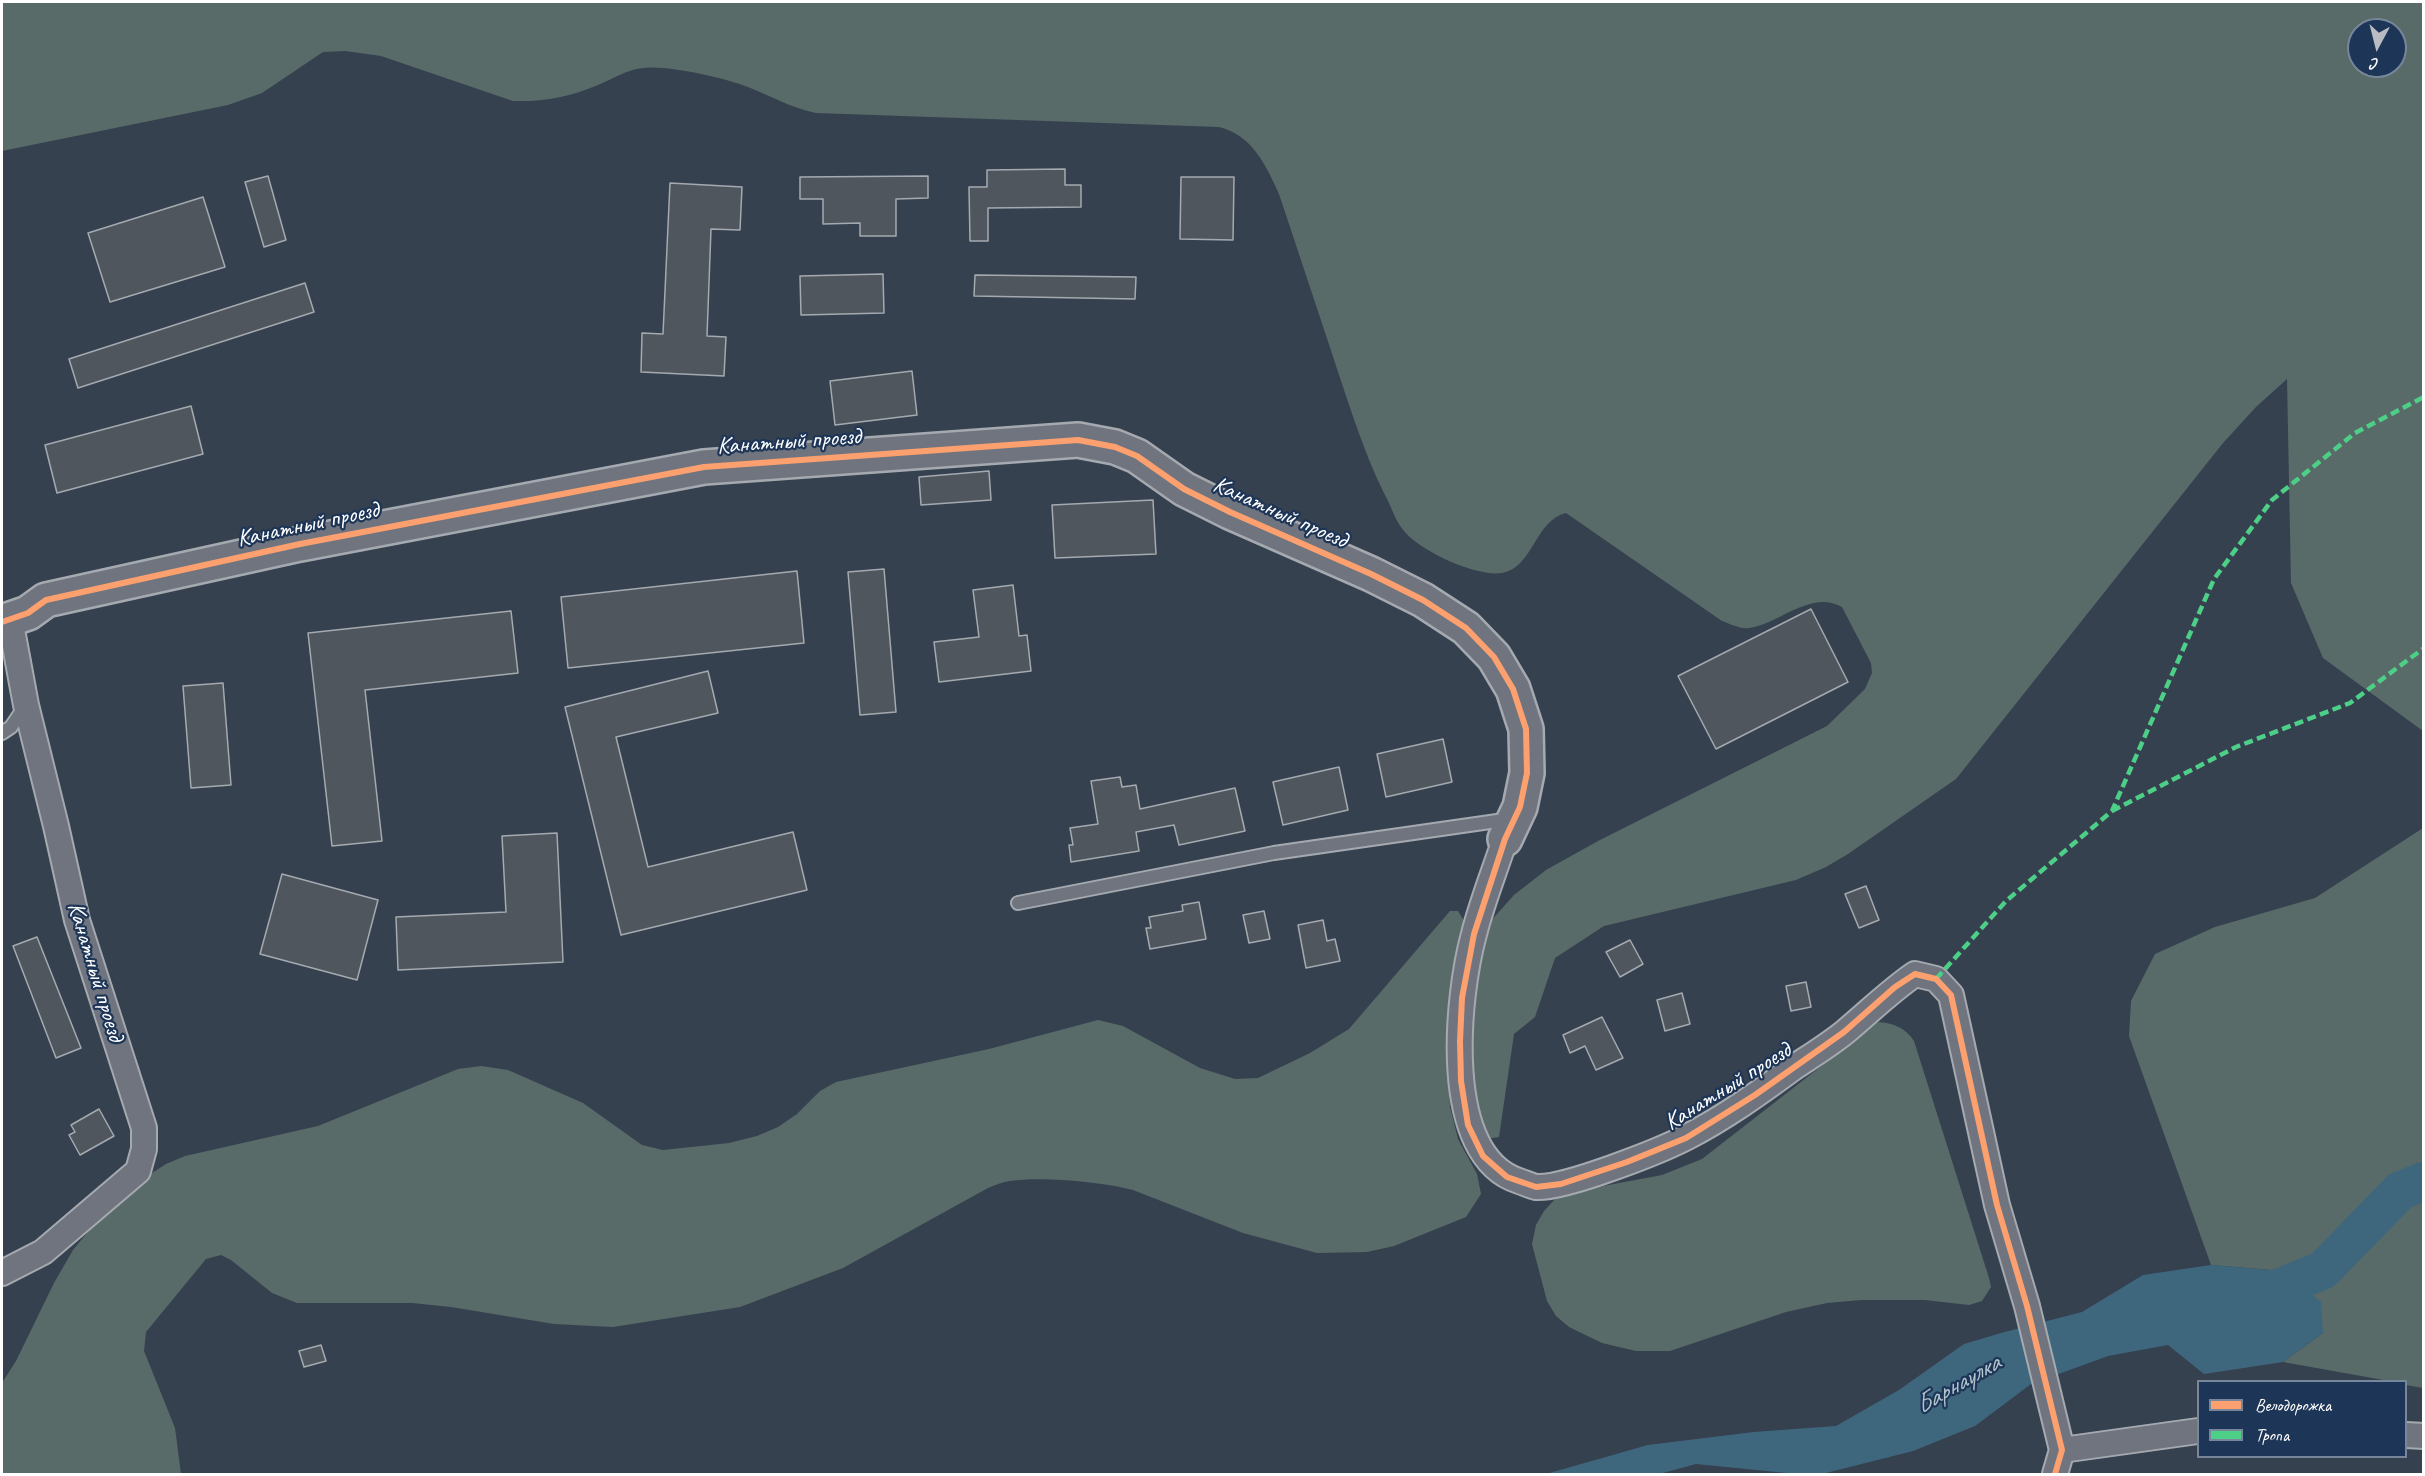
<!DOCTYPE html>
<meta charset="utf-8">
<style>
body{margin:0}
#map{position:relative;width:2425px;height:1476px;overflow:hidden;background:#364150;font-family:Caveat,sans-serif}
canvas{display:block}
.frame{position:absolute;inset:0;border:3px solid #fff;pointer-events:none}
.legend{position:absolute;left:2197px;top:1380px;width:210px;height:78px;box-sizing:border-box;background:#1d3557;border:2px solid #77869a;margin:0;padding:8px 10px;list-style:none;font-size:18px;color:#fff}
.legend li{display:flex;align-items:center;gap:12px;height:30px}
.legend b{width:30px;border:2px solid #77869a}
.north{position:absolute;left:2347px;top:18px;width:60px;height:60px;box-sizing:border-box;background:#1d3557;border:2px solid #77869a;border-radius:50%;rotate:187deg;font-size:16px;font-weight:700;line-height:24px;text-align:center;color:#fff}
.north::after{content:'';display:block;margin:auto;width:21px;height:27px;background:#b9bcc2;clip-path:polygon(50% 0,100% 100%,50% 72%,0 100%)}
</style>
<div id="map">
<canvas width="2425" height="1476"></canvas>
<div class="frame"></div>
<ul class="legend">
<li><b style="height:8px;background:#fca06f"></b>Велодорожка</li>
<li><b style="height:8px;background:#4dcf88"></b>Тропа</li>
</ul>
<div class="north">С</div>
</div>
<script>
const c = document.querySelector('canvas').getContext('2d');
c.lineJoin = 'round';
function fillPath(path, color) { c.fillStyle = color; c.fill(path, 'evenodd'); }
function stroke(path, color, width, dash) { c.strokeStyle = color; c.lineWidth = width; c.lineCap = dash ? 'butt' : 'round'; c.setLineDash(dash || []); c.stroke(path); }
function write(font, color, halo, rows, align = 'center') {
  c.font = font + ' Caveat,sans-serif'; c.lineWidth = 4.5; c.setLineDash([]); c.textBaseline = 'middle'; c.strokeStyle = halo; c.fillStyle = color; for (const [text, x, y, turn = 0] of rows) {
    c.save(); c.translate(x, y); c.rotate((+turn || 0) * Math.PI / 180); c.textAlign = isNaN(turn) ? turn : align; if (halo) c.strokeText(text, 0, 0); c.fillText(text, 0, 0); c.restore();
  }
}
fillPath(new Path2D(`
 M 2,2 L 2423,2 L 2423,731 L 2323,658 L 2291,583 L 2287,379 L 2256,407 L 2223,443 L 1956,779 L 1848,854 L 1826,867 L 1796,880 L 1604,926 L 1555,958 L 1535,1017 L 1514,1034 L 1499,1137 L 1486,1139 L 1476,1113 L 1469,1035 L 1478,968 L 1489,923 L 1514,895 L 1546,870 L 1598,841 L 1827,726 L 1865,689 L 1872,673 L 1871,663 L 1842,607 C 1811,589 1779,624 1749,628 C 1740,629 1730,624 1722,621 L 1566,513 C 1535,520 1533,568 1502,573 C 1476,577 1420,551 1404,531 C 1397,523 1393,512 1389,503 C 1370,467 1358,431 1345,393 C 1323,326 1301,260 1279,194 C 1266,165 1252,135 1219,127 L 816,113 C 791,108 771,96 748,87 C 725,78 668,65 644,68 C 627,69 613,79 598,85 C 570,97 542,102 513,101 L 381,56 L 345,51 L 323,52 L 262,93 L 228,105 L 2,151 ZM 2359,30 L 2395,30 L 2395,66 L 2359,66 Z
 M 2423,828 L 2423,1388 L 2406,1385 L 2406,1382 L 2389,1381 L 2283,1362 L 2323,1333 L 2283,1271 L 2211,1265 L 2129,1036 L 2131,1001 L 2155,954 L 2215,927 L 2315,898 Z
 M 1450,911 L 1458,911 L 1464,921 L 1448,1061 L 1450,1107 L 1458,1139 L 1477,1174 L 1481,1194 L 1466,1217 L 1394,1246 L 1367,1252 L 1317,1253 L 1243,1233 L 1133,1190 C 1104,1182 1040,1176 1010,1181 C 1003,1182 995,1185 988,1188 L 843,1268 L 740,1307 L 613,1327 L 554,1324 L 451,1307 L 412,1303 L 297,1303 L 272,1293 L 231,1260 L 221,1255 L 206,1259 L 146,1332 L 144,1351 L 175,1428 L 181,1474 L 2,1474 L 2,1383 L 16,1361 L 54,1283 L 73,1250 L 87,1233 L 149,1175 L 166,1164 L 185,1156 L 318,1126 L 458,1069 L 481,1066 L 508,1070 L 583,1103 L 642,1145 L 663,1150 L 729,1143 L 757,1136 L 778,1127 L 797,1114 L 820,1091 L 836,1082 L 989,1049 L 1098,1020 L 1123,1026 L 1200,1068 L 1235,1079 L 1258,1078 L 1310,1053 L 1349,1029 Z
 M 1878,1022 C 1893,1023 1906,1028 1914,1041 L 1989,1278 L 1991,1287 L 1982,1301 L 1969,1305 L 1925,1300 L 1861,1300 L 1827,1303 L 1786,1312 L 1670,1351 L 1636,1351 L 1602,1343 L 1569,1327 L 1556,1316 L 1547,1301 L 1532,1244 L 1536,1225 L 1544,1211 L 1556,1198 L 1571,1192 L 1662,1175 L 1702,1159 Z`), '#586b68');
fillPath(new Path2D(`
 M 2211,1265 L 2283,1271 L 2321,1302 L 2323,1333 L 2283,1362 L 2204,1374 L 2168,1345 L 2108,1356 L 2031,1384 L 1975,1426 L 1913,1451 L 1822,1474 L 1797,1474 L 1696,1464 L 1659,1474 L 1546,1474 L 1648,1445 L 1754,1432 L 1836,1426 L 1899,1390 L 1964,1344 L 2001,1333 L 2082,1312 L 2143,1275 Z`), '#3e677e');
stroke(new Path2D(`
 M 2248,1301 L 2323,1270 L 2400,1191 L 2424,1181`), '#3e677e', 39);
const building = new Path2D(`
 M 1065,169 L 1065,185 L 1081,185 L 1081,207 L 988,208 L 988,241 L 970,241 L 969,187 L 987,187 L 987,170 Z
 M 268,176 L 286,240 L 264,247 L 245,182 Z
 M 928,176 L 928,198 L 896,199 L 896,236 L 860,236 L 860,223 L 823,224 L 823,199 L 800,199 L 800,177 Z
 M 1181,177 L 1234,177 L 1233,240 L 1180,239 Z
 M 670,183 L 742,187 L 740,230 L 711,229 L 707,336 L 726,337 L 724,376 L 641,372 L 642,333 L 663,334 Z
 M 203,197 L 225,267 L 110,302 L 88,233 Z
 M 883,274 L 884,313 L 801,315 L 800,276 Z
 M 975,275 L 1136,277 L 1135,299 L 974,296 Z
 M 305,283 L 314,312 L 78,388 L 69,359 Z
 M 912,371 L 917,415 L 835,425 L 830,381 Z
 M 191,406 L 203,454 L 57,493 L 45,445 Z
 M 989,471 L 991,500 L 921,505 L 919,477 Z
 M 1153,500 L 1156,554 L 1055,558 L 1052,505 Z
 M 884,569 L 896,712 L 860,715 L 848,572 Z
 M 797,571 L 804,643 L 568,668 L 561,597 Z
 M 1013,585 L 1019,636 L 1027,635 L 1031,671 L 939,682 L 934,642 L 979,637 L 973,590 Z
 M 1811,609 L 1848,682 L 1716,749 L 1678,676 Z
 M 511,611 L 518,673 L 365,690 L 382,841 L 332,846 L 308,633 Z
 M 708,671 L 718,713 L 616,737 L 648,867 L 793,832 L 807,890 L 621,935 L 565,707 Z
 M 223,683 L 231,785 L 191,788 L 183,686 Z
 M 1443,739 L 1452,782 L 1386,797 L 1377,754 Z
 M 1339,767 L 1348,810 L 1283,825 L 1273,782 Z
 M 1120,777 L 1122,787 L 1136,785 L 1140,809 L 1235,788 L 1245,831 L 1179,845 L 1174,825 L 1136,832 L 1139,851 L 1071,862 L 1069,845 L 1073,845 L 1070,828 L 1098,824 L 1091,781 Z
 M 557,833 L 563,962 L 398,970 L 396,917 L 506,912 L 502,836 Z
 M 282,874 L 378,900 L 357,980 L 260,954 Z
 M 1866,886 L 1879,920 L 1859,928 L 1845,894 Z
 M 1199,902 L 1206,939 L 1150,949 L 1146,928 L 1151,928 L 1149,917 L 1183,911 L 1182,905 Z
 M 1264,911 L 1270,939 L 1249,943 L 1243,915 Z
 M 1323,920 L 1327,941 L 1335,939 L 1340,961 L 1306,968 L 1298,925 Z
 M 37,937 L 81,1048 L 56,1058 L 13,946 Z
 M 1630,940 L 1643,964 L 1620,977 L 1606,952 Z
 M 1806,982 L 1811,1007 L 1791,1011 L 1786,986 Z
 M 1682,993 L 1690,1024 L 1665,1031 L 1657,1000 Z
 M 1602,1017 L 1623,1058 L 1596,1070 L 1585,1046 L 1570,1053 L 1563,1035 Z
 M 99,1109 L 114,1136 L 80,1155 L 69,1135 L 75,1132 L 71,1125 Z
 M 321,1345 L 326,1361 L 304,1367 L 299,1351 Z`);
fillPath(building, '#50565e');
stroke(building, '#a5aab0', 1.5);
const lane = new Path2D(`
 M 2,733 L 11,727 L 26,705
 M 1018,903 L 1274,853 L 1511,819`);
const street = new Path2D(`
 M 1505,839 C 1495,870 1482,902 1474,934 C 1457,996 1440,1156 1519,1181 C 1525,1183 1531,1186 1536,1187 C 1564,1189 1660,1151 1687,1137 C 1724,1118 1759,1093 1793,1068 C 1811,1056 1829,1045 1845,1032 C 1869,1012 1890,991 1915,974 L 1936,979 L 1951,995 L 1997,1205 L 2027,1306 L 2062,1450 L 2055,1474
 M 2,1273 L 43,1252 L 138,1171 L 144,1149 L 144,1128 L 77,920 L 56,826 L 26,705 L 10,619
 M 2406,1435 L 2424,1436
 M 2062,1450 L 2198,1431`);
const secondary = new Path2D(`
 M 2,622 L 28,613 L 46,600 L 300,544 L 704,467 L 1078,440 L 1115,447 L 1137,456 L 1184,489 L 1230,512 L 1371,574 L 1423,600 L 1466,628 L 1494,657 L 1513,689 L 1526,729 L 1527,773 L 1520,807 L 1505,839`);
stroke(lane, '#a5aab0', 16);
stroke(street, '#a5aab0', 28);
stroke(secondary, '#a5aab0', 38);
stroke(lane, '#6f747e', 12);
stroke(street, '#6f747e', 24);
stroke(secondary, '#6f747e', 33);
stroke(new Path2D(`
 M 2112,811 L 2236,747 L 2350,703 L 2424,648
 M 1936,979 L 2006,901 L 2112,811 L 2214,579 L 2272,500 L 2355,433 L 2424,397`), '#4dcf88', 4.5, [9, 4.5]);
stroke(new Path2D(`
 M 2,622 L 28,613 L 46,600 L 300,544 L 704,467 L 1078,440 L 1115,447 L 1137,456 L 1184,489 L 1230,512 L 1371,574 L 1423,600 L 1466,628 L 1494,657 L 1513,689 L 1526,729 L 1527,773 L 1520,807 L 1505,839 L 1474,934 L 1462,998 L 1460,1041 L 1461,1081 L 1468,1125 L 1483,1156 L 1507,1177 L 1536,1187 L 1561,1184 L 1627,1162 L 1686,1138 L 1755,1095 L 1844,1032 L 1895,987 L 1915,974 L 1936,979 L 1951,995 L 1997,1205 L 2027,1306 L 2062,1450 L 2055,1474`), '#fca06f', 6);
write('24px', '#fff', '#1d3557', [
 ["Канатный проезд",789,442,-4],
 ["Канатный проезд",1280,513,24],
 ["Канатный проезд",308,525,-12],
 ["Канатный проезд",95,972,73],
 ["Канатный проезд",1728,1087,-32]
]);
write('italic 26px', '#b2c4cd', '#1d3557', [
 ["Барнаулка",1958,1385,-30]
]);
</script>
